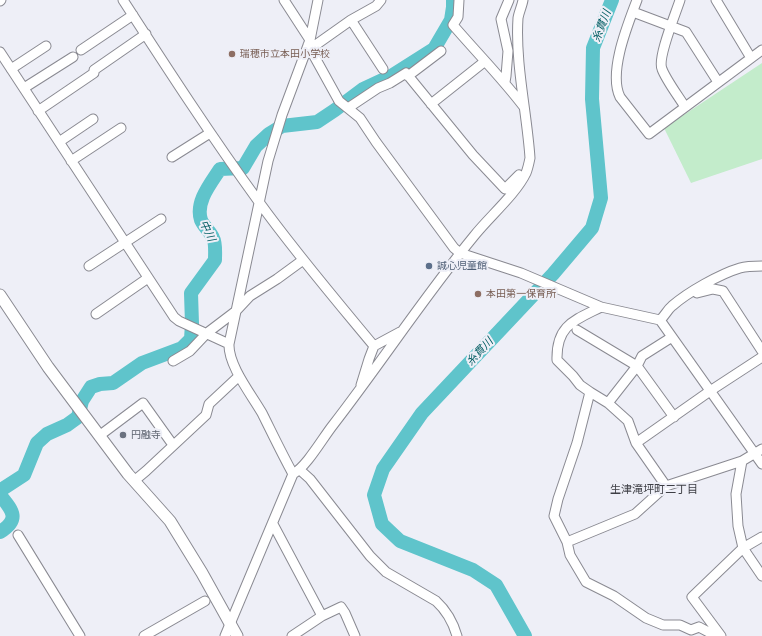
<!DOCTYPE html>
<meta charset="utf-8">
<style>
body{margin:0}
canvas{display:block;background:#eeeff7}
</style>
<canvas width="762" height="636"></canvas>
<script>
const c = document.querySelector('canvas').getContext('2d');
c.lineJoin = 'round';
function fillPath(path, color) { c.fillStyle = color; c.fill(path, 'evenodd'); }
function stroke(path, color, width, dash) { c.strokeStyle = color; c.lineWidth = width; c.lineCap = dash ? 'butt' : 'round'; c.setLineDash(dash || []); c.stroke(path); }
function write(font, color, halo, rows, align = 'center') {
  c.font = font + ' Arial,"Noto Sans JP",sans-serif'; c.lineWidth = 4; c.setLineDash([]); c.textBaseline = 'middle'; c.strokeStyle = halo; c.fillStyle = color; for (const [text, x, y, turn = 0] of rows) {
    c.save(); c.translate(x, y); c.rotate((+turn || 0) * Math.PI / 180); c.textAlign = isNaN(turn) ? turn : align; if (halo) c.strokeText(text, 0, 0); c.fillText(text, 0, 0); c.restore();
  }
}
fillPath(new Path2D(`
 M 762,63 L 762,159 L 691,183 L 664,128 Z`), '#c3eccb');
stroke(new Path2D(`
 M 0,492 L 1,490 L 24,475 L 37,443 L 47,434 L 67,425 L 78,417 L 82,401 L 91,387 L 100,384 L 113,383 L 142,363 L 182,348 L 191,339 L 192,324 L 191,293 L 215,260 C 215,253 216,243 213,238 C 210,231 204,227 201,220 C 195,202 211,183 220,169 L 243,168 L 256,146 L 269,134 L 282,126 L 317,122 L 335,110 L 363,89 L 393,75 L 434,49 L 451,20 L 453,7 L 453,0
 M 0,495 C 12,510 21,519 0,532
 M 525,636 L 496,585 L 473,570 L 400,541 L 382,524 L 374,495 L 383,469 L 422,413 L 553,274 L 592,228 L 601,198 L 592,99 L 593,48 L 612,0`), '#5fc4cb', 14);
const minor = new Path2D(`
 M 123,0 C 167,68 211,136 259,202 C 295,252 335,299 374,346 L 400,332
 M 284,0 L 310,40
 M 459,0 L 458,17 L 453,25 C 477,53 502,78 524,107
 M 637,0 C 628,24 608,72 620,97 L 649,134 L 762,50
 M 680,0 C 676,13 657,58 662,69 C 666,80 679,97 685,107
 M 716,0 L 751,58
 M 0,1 L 1,0
 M 633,12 L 686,32 L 718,82
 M 351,20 L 383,69
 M 308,45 L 339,101 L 360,118 L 376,142 L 454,248 L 460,253 L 521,273 L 601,307 L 660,320 L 762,464
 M 310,49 L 351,20 L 376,6 L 381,0
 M 81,50 L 133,15
 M 0,52 L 174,317 L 179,321 L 229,344
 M 11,69 L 46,46
 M 408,76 L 441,51
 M 505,82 L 506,76 L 508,51 L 501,19 L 509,0
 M 24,88 L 73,57
 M 431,104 L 484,62
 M 348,108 L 378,88 L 390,83 L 406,73 L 473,155 L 505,189 L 519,175 L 523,178
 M 38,111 L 94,73 L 94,70 L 146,34
 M 59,142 L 93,119
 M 172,157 L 210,133
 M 71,161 L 121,128
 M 89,266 L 161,219
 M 697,293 L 713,289 L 723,291 L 762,351
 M 601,307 C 575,320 556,325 557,360 L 573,376 L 580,385 L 590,392 L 577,443 L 558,499 L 554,516 L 567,542 L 570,555 L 586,582 L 614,596 L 646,618 L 663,625 L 680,625 L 691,630 L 699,627
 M 96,314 L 148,278
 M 660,320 C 665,316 667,310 672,306 C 688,292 720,274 740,268 C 747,266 755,266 762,266
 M 577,330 L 637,366 L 674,417
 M 173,361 L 190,351 L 207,333 L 236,311 L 250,296 L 277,279 L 303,260
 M 361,385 L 369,359 L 374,346
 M 590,392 L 608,403 L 637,366 L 642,356 L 672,337
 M 608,403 L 628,421 L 636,443
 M 99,436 L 143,403 L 173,445
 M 742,461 L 736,494 L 738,526 L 743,548 L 762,576
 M 300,470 L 310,479 L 370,556 L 386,572 L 436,601 C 447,611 453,622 457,636
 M 293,474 C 282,454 272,433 262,413 C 251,394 228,365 229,344 L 268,161 L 282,115 L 310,40 L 318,0
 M 134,481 L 146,471 L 206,415 L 209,404 L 239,376
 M 666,486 L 636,443 L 710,391 L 762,357
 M 273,524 L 322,616 L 341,607 L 345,613 L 355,636
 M 18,535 L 80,636
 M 567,542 L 635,514 L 666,486 L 742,461 L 762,449
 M 699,627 L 716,636
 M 144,636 L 205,601
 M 225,636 L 293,474 C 307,466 322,439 333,425 C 381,363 424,297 474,236 C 489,217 516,194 526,173 C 528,168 529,163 530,158 C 527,113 515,63 518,18 C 519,12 522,6 523,0
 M 292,636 L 322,616
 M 721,636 L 692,597 L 743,548 L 762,537`);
const tertiary = new Path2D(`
 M 0,295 L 48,367 L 128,474 L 170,521 L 202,573 L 237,636`);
stroke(minor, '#8a8a92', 11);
stroke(tertiary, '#8a8a92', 13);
stroke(minor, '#fff', 9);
stroke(tertiary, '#fff', 11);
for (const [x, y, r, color] of [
 [232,54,4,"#8d6e63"],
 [429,266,4,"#5c6f8a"],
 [478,294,4,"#8d6e63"],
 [123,435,4,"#6b7280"]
]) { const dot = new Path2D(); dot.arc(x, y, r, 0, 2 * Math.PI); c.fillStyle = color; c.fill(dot); stroke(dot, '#eeeff7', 1.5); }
write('10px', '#785e54', '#eeeff7', [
 ["瑞穂市立本田小学校",240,54],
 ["本田第一保育所",486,294]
], 'left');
write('10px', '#4e5e75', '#eeeff7', [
 ["誠心児童館",437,266]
], 'left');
write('10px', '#5b616d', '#eeeff7', [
 ["円融寺",131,435]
], 'left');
write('italic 11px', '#005d62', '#eeeff7', [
 ["糸貫川",602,26,-69],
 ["中川",207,231,65],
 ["糸貫川",480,352,-47]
]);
write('11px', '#3e3f45', '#eeeff7', [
 ["生津滝坪町二丁目",654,490]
]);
</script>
